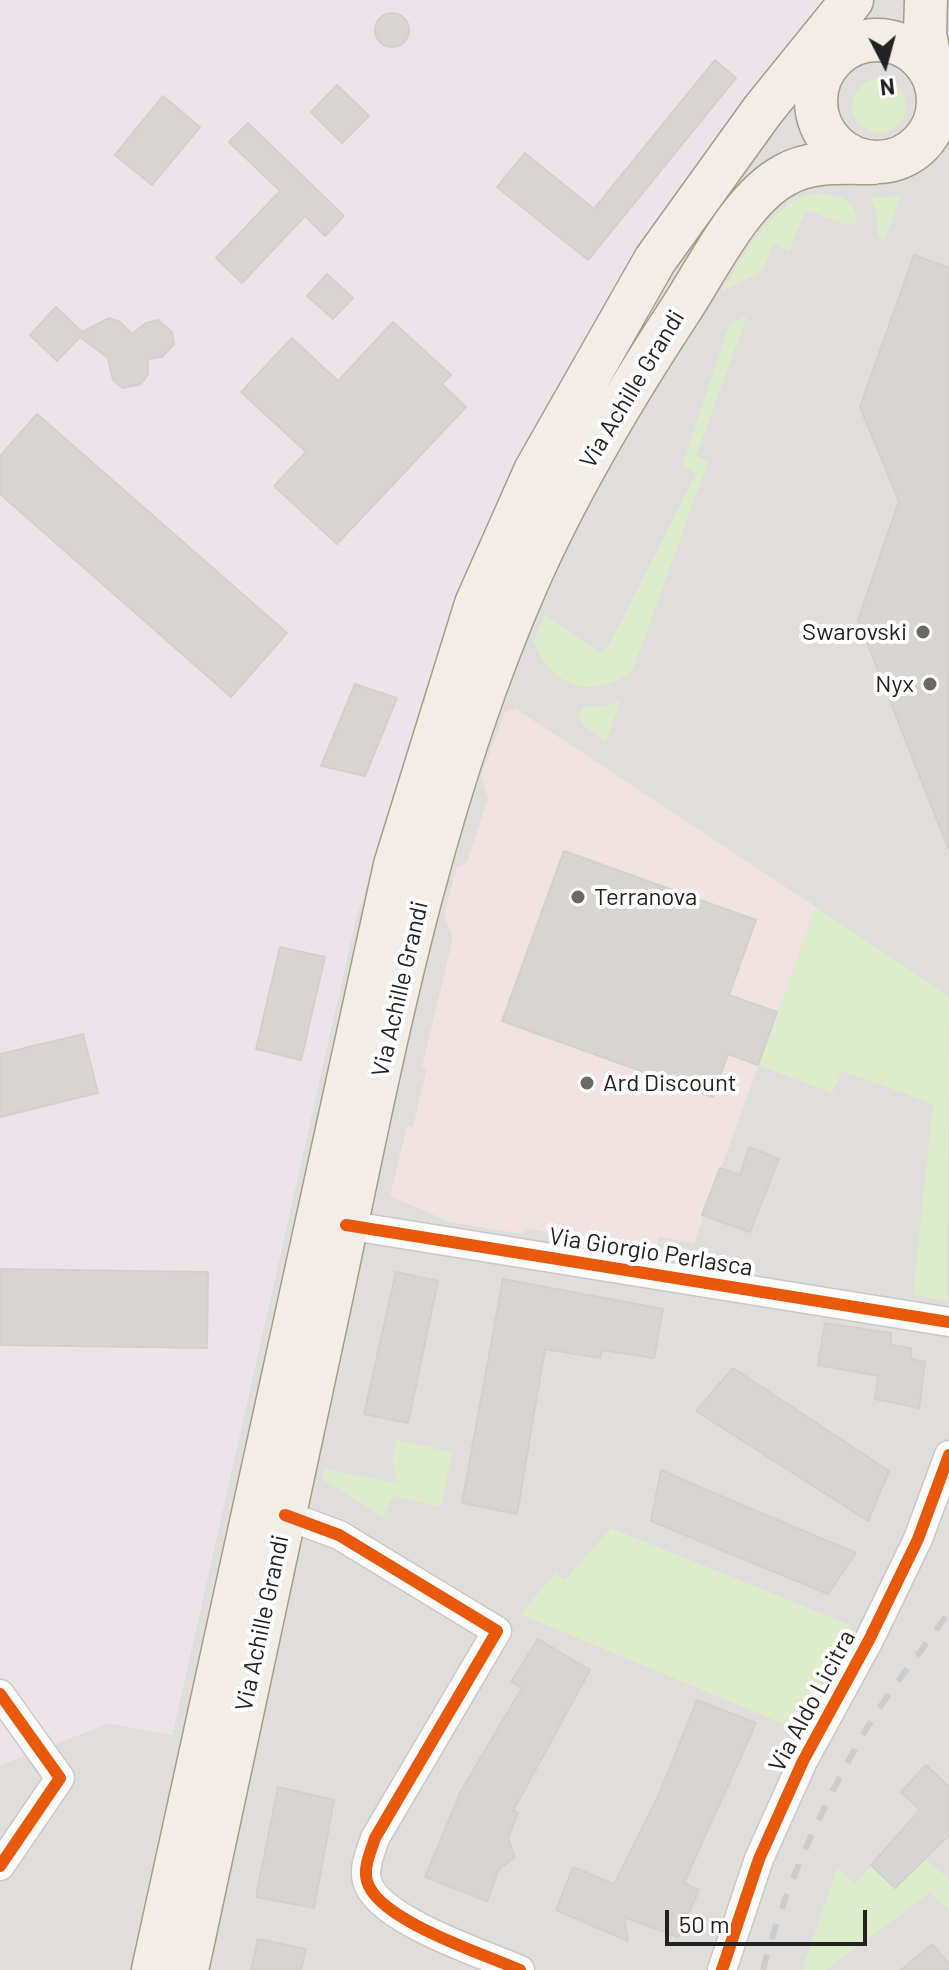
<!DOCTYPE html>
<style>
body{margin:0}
#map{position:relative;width:949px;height:1970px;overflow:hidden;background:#f0eeeb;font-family:Barlow,sans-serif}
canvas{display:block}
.north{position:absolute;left:845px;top:24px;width:80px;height:80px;-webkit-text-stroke:6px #fff;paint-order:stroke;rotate:174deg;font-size:22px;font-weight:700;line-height:32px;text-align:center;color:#222}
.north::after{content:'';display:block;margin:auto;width:28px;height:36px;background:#222;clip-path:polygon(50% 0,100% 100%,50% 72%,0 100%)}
.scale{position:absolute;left:665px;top:1910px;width:202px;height:36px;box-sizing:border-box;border:4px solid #222;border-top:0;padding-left:10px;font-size:24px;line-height:28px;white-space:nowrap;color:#222;-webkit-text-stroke:6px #fff;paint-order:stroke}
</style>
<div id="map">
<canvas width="949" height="1970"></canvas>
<div class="north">N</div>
<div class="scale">50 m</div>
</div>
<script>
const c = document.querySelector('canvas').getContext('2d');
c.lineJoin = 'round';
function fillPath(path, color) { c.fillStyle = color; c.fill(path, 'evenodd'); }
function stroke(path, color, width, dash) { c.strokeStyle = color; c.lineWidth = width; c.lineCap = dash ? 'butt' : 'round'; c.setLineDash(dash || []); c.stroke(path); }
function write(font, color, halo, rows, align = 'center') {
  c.font = font + ' Barlow,sans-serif'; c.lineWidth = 8; c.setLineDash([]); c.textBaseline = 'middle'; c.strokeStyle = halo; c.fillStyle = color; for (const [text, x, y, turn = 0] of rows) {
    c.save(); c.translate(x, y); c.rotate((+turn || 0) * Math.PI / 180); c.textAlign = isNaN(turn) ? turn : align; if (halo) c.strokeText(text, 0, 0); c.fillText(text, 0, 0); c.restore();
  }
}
fillPath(new Path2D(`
 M 842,0 L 949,0 L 949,1970 L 0,1970 L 0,1765 L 109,1723 L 172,1735 L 355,922 L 387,817 L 474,570 Z`), '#dfdedc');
fillPath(new Path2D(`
 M 516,709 L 816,907 L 694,1243 L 659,1237 L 655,1256 L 525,1228 L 523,1234 L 450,1222 L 390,1196 L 407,1126 L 413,1127 L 427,1068 L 422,1067 L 453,937 L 444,917 L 456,868 L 467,862 L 488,798 L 481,776 L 505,712 Z`), '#f1e3e1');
fillPath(new Path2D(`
 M 0,0 L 842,0 L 474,570 L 387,817 L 355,922 L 172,1735 L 109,1723 L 0,1765 Z`), '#ede4e9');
fillPath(new Path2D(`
 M852 106a27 27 0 1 1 54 0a27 27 0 1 1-54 0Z
 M 816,193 C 836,195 860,199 856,224 L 847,225 L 806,210 L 789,251 L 773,244 L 763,271 L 721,292 C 746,254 768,203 816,193 Z
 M 901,196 L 885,240 L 878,237 L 877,213 L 870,198 Z
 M 747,316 L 696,456 L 708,462 L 632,672 C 590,700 553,688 533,641 L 545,615 L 601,653 L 609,645 L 696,474 L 682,465 L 730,323 Z
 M 621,700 L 606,741 L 584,726 L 578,716 L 584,707 L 606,706 Z
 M 816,907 L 949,996 L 947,1301 L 913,1295 L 933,1104 L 842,1071 L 832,1093 L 758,1065 Z
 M 396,1440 L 452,1452 L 441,1507 L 393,1496 L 383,1517 L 322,1479 L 324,1469 L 397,1483 L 392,1461 Z
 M 611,1528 L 853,1626 L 793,1728 L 520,1614 L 555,1573 L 565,1580 Z
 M 925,1859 L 949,1879 L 949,1910 L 930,1893 L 826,1970 L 802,1970 L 837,1868 L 855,1883 L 871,1865 L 895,1888 Z`), '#ddeccb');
fillPath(new Path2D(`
 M 334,1426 L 396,1440 L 392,1461 L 398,1483 L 324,1469 Z
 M 311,1550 L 466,1641 L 438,1688 L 299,1603 Z`), '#e0dfde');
const building = new Path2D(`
 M375 30a17 17 0 1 1 34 0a17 17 0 1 1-34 0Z
 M 715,60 L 736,78 L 588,260 L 497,187 L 525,153 L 594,209 Z
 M 337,85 L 369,116 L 342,143 L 311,112 Z
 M 163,96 L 200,127 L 152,185 L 115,155 Z
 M 248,123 L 344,216 L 325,236 L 305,216 L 242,283 L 216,258 L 280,191 L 229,142 Z
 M 914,255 L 949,268 L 948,848 L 858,620 L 899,501 L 860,407 Z
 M 327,274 L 353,298 L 333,319 L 307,296 Z
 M 56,307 L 82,332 L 109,318 L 120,322 L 132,334 L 146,323 L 158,320 L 172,332 L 174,344 L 162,357 L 148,359 L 148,374 L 141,384 L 123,388 L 113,380 L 108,358 L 80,337 L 57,361 L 30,335 Z
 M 393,322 L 451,375 L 442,384 L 466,407 L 337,544 L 274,486 L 306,452 L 241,392 L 292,338 L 338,381 Z
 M 37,414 L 287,633 L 231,697 L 0,494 L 0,456 Z
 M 355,684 L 397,698 L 365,776 L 321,766 Z
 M 564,851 L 756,920 L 729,995 L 777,1012 L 758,1065 L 728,1054 L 713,1097 L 502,1021 Z
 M 280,947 L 325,957 L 301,1060 L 256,1049 Z
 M 83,1034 L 98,1093 L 0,1117 L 0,1054 Z
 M 749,1147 L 779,1159 L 750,1232 L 702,1215 L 720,1168 L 740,1175 Z
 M 0,1269 L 208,1272 L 207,1348 L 0,1345 Z
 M 396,1272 L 438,1281 L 408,1423 L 364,1414 Z
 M 503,1279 L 663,1309 L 654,1358 L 602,1350 L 600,1358 L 545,1349 L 517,1514 L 462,1503 Z
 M 825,1323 L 891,1333 L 891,1345 L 911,1348 L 911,1359 L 925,1362 L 919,1408 L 875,1399 L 878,1376 L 818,1365 Z
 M 733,1368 L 889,1471 L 868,1521 L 696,1411 Z
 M 661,1470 L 702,1488 L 856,1553 L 828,1594 L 651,1521 Z
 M 538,1639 L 590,1670 L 513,1811 L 518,1813 L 508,1838 L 515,1857 L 499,1869 L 487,1901 L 425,1877 L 462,1789 L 522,1688 L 511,1682 Z
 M 697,1700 L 756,1723 L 684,1883 L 699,1890 L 678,1937 L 624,1917 L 628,1941 L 556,1910 L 573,1867 L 614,1884 L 660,1792 Z
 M 926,1765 L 949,1787 L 949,1835 L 895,1888 L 871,1865 L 920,1810 L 901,1792 Z
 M 278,1787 L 334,1800 L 314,1908 L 256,1897 Z
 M 258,1939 L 306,1949 L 301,1970 L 251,1970 Z
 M 932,1944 L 949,1964 L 949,1970 L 901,1970 Z`);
fillPath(building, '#d7d4d2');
stroke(building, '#d3d0cc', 2);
const street = new Path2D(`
 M 346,1225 L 949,1322
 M 285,1515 L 339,1535 L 497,1631 L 375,1838 C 371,1851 363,1867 367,1881 C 377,1920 484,1954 520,1970
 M 0,1694 L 60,1778 L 0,1866
 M 722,1970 L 759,1859 L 803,1761 L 869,1640 L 918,1539 L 949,1455`);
const primary = new Path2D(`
 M 926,0 L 925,34 L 933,75
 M816 101a61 61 0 1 1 122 0a61 61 0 1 1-122 0Z
 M 153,1970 L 395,865 L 476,604 L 535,471 L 655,260 L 763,110 L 852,0
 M 187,1970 C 237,1747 283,1523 331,1299 C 382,1058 428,809 528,581 C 570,486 624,396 681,309 C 708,268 741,198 785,175 C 811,160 844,163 873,163`);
stroke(street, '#c9c8c7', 31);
stroke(primary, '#a79c86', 45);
stroke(street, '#fdfcfc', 28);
stroke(primary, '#f3ede7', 42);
stroke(new Path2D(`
 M 763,1970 C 784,1888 822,1807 864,1733 C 888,1691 921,1652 949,1612`), '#ccc', 6, [16, 16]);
stroke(new Path2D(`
 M 346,1225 L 949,1322
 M 285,1515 L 339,1535 L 497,1631 L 375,1838 C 371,1851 363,1867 367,1881 C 377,1920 484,1954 520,1970
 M 0,1694 L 60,1778 L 0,1866
 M 722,1970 L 759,1859 L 803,1761 L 869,1640 L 918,1539 L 949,1455`), '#e8590c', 12);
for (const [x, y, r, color] of [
 [923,632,8,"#6a6968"],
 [930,684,8,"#6a6968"],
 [578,897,8,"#6a6968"],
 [587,1083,8,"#6a6968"]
]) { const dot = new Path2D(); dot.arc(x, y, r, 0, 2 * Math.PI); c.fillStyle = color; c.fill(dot); stroke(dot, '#fff', 3); }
write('24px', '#222', '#fff', [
 ["Via Achille Grandi",632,389,-59],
 ["Via Achille Grandi",400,989,-77],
 ["Via Giorgio Perlasca",651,1252,9],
 ["Via Achille Grandi",262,1623,-78],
 ["Via Aldo Licitra",812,1701,-62]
]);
write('24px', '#222', '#fff', [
 ["Swarovski",907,632],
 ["Nyx",914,684],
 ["Terranova",594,897,"left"],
 ["Ard Discount",603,1083,"left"]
], 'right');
</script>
